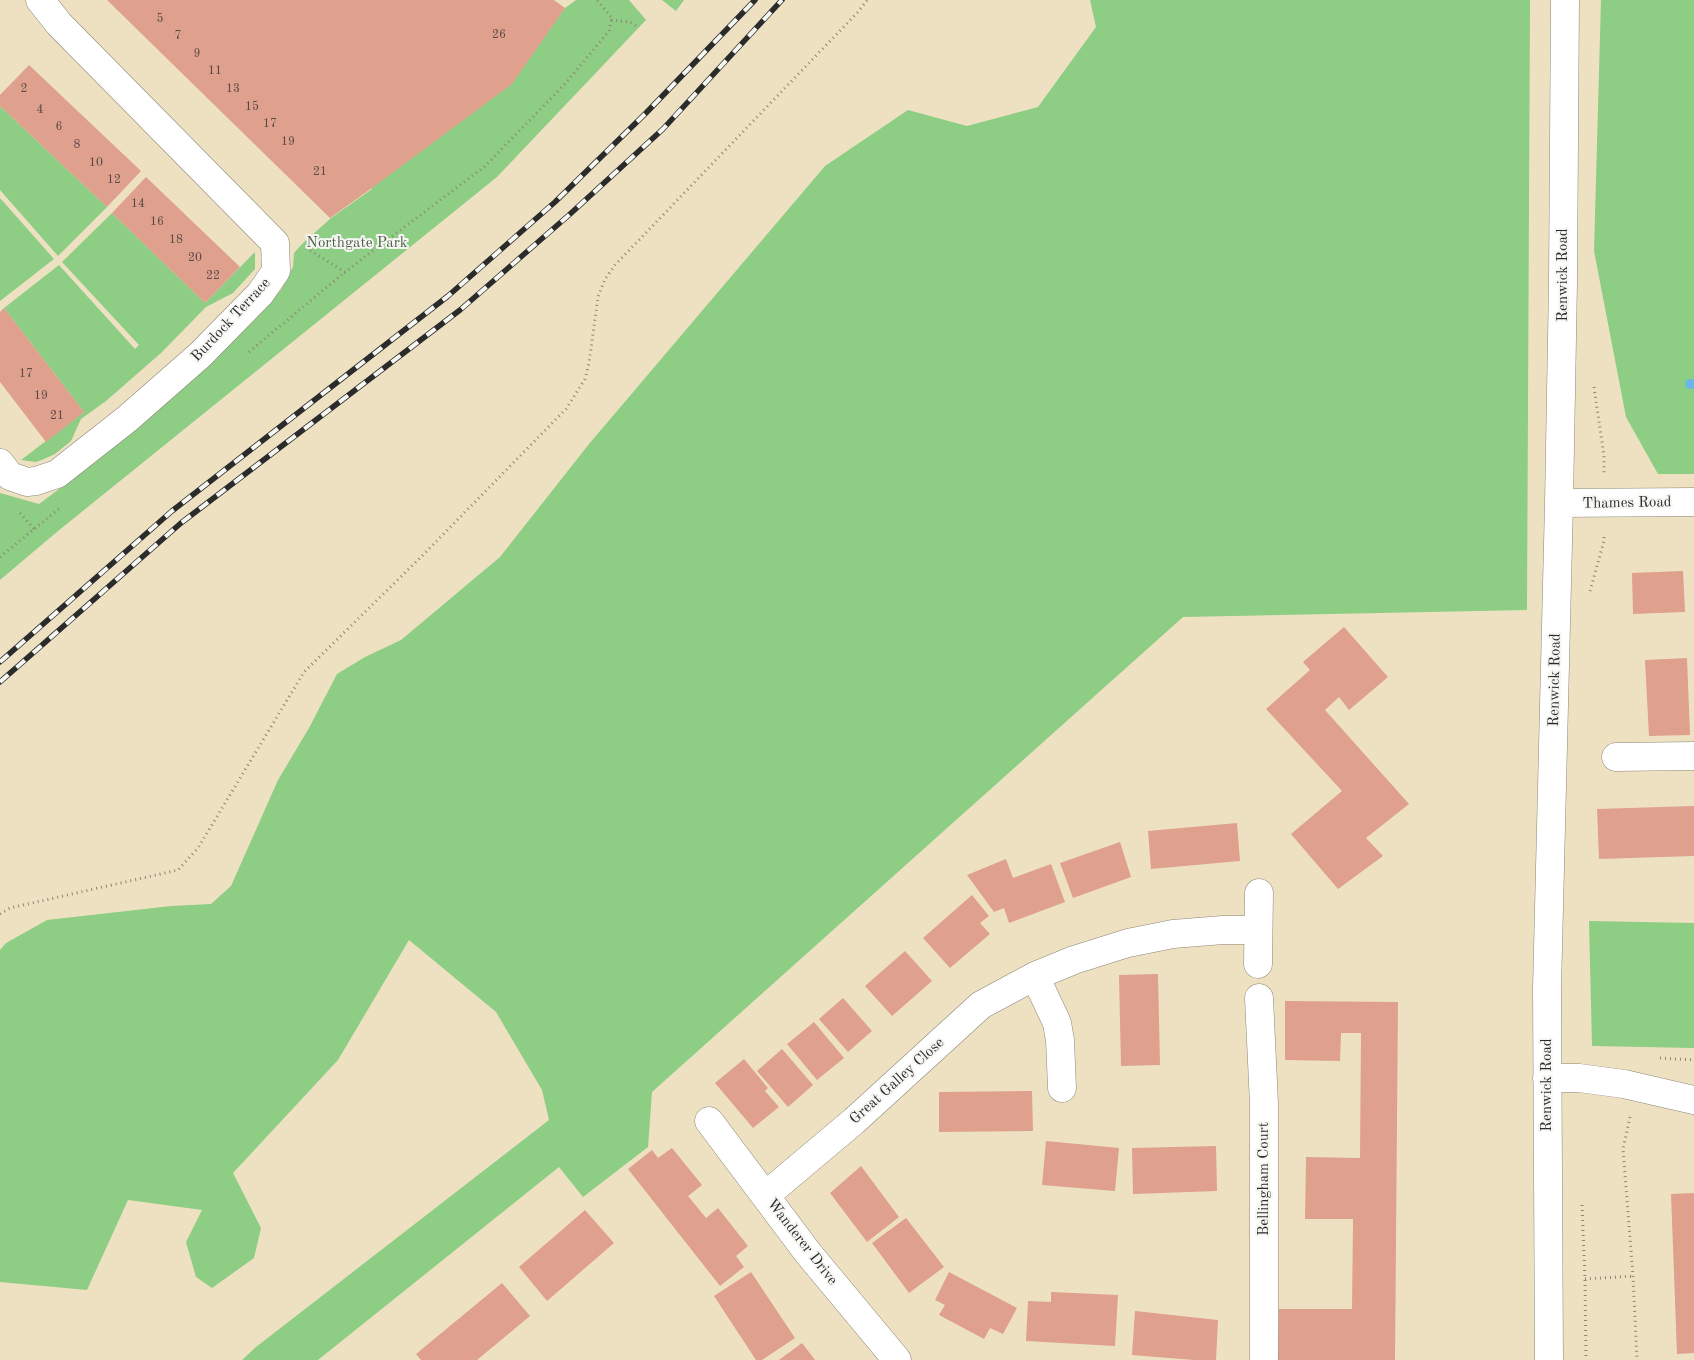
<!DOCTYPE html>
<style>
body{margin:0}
canvas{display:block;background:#ede1c2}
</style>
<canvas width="1694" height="1360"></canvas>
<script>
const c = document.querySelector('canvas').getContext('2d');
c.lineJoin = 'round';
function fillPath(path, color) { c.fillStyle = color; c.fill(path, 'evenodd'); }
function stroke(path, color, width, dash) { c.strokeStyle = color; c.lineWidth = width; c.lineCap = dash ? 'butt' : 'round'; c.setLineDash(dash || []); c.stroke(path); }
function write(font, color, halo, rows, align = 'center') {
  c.font = font + ' "Old Standard TT",serif'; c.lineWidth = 4; c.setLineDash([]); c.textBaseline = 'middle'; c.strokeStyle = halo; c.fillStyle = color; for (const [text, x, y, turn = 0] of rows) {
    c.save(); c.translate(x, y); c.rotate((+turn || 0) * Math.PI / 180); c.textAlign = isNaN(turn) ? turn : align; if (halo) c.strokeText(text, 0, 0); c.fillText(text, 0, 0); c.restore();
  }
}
fillPath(new Path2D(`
 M 576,0 L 629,0 L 646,20 L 497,177 L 58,531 L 0,580 L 0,493 L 39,504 L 78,475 L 211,363 L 281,290 L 293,267 L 294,253 L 302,244 L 331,218 L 372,189 L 360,176 L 522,69 L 565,8 Z
 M 662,0 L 684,0 L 676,11 Z
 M 1090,0 L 1530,0 L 1527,610 L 1183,617 L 652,1092 L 648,1147 L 583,1197 L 559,1167 L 318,1360 L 242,1360 L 256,1347 L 549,1120 L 542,1090 L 496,1012 L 409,940 L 338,1060 L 233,1173 L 261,1228 L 254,1258 L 212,1288 L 196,1277 L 186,1242 L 202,1210 L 128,1200 L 87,1290 L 0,1282 L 0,950 L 6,943 L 47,920 L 171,906 L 211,904 L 231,886 L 278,780 L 309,728 L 337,674 L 365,657 L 401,640 L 500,557 L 589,444 L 825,166 L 908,110 L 967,126 L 1038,107 L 1096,27 Z
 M 1601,0 L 1694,0 L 1694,474 L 1658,474 L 1626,417 L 1594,251 Z
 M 0,106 L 107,207 L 58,256 L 0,190 Z
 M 0,198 L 54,259 L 0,301 Z
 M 112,213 L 205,303 L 255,252 L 255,269 L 233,293 L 206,307 L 161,353 L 106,401 L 81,419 L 71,441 L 55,454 L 44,459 L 36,462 L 21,460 L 84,412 L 4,308 L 59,265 L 135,349 L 139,345 L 62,262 Z
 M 1589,921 L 1694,923 L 1694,1048 L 1592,1046 Z`), '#8ecd84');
stroke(new Path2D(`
 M 1690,384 L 1694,384`), '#6bb6e4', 10);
fillPath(new Path2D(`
 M 107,0 L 554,0 L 565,8 L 512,84 L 372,188 L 330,218 Z
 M 29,65 L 141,171 L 107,207 L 0,106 L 0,95 Z
 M 146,177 L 240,267 L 205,303 L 112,213 Z
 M 4,308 L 84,412 L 46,442 L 0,382 L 0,312 Z
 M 1683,571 L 1685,612 L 1633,614 L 1632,573 Z
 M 1344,627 L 1388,677 L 1349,710 L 1339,697 L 1325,710 L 1409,804 L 1366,838 L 1383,856 L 1338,889 L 1291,834 L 1342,791 L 1266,709 L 1310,670 L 1303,662 Z
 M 1687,658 L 1690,735 L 1649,736 L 1645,660 Z
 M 1694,806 L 1694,856 L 1599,859 L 1597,809 Z
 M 1237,823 L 1240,861 L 1151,869 L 1148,831 Z
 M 1120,842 L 1131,877 L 1073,898 L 1060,863 Z
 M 1006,859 L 1013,878 L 1051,864 L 1065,902 L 1009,923 L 1004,908 L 994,912 L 967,875 Z
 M 972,895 L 989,916 L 980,923 L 990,934 L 950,968 L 923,938 Z
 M 905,951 L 932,981 L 892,1016 L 865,986 Z
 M 1158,974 L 1160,1065 L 1121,1066 L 1119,975 Z
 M 843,998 L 872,1031 L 848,1052 L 819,1019 Z
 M 1285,1001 L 1398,1002 L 1395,1360 L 1278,1360 L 1279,1309 L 1352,1309 L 1353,1219 L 1305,1219 L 1306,1157 L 1360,1158 L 1361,1033 L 1341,1033 L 1340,1061 L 1285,1060 Z
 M 814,1022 L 844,1058 L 817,1080 L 787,1044 Z
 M 782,1049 L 813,1085 L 788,1107 L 757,1071 Z
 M 744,1059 L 768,1088 L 765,1091 L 779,1107 L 753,1128 L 715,1083 Z
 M 1032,1091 L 1033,1131 L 939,1132 L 939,1092 Z
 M 1046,1141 L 1119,1148 L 1115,1191 L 1042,1185 Z
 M 1216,1146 L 1217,1191 L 1133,1194 L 1132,1148 Z
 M 672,1148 L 702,1185 L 688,1196 L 706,1218 L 718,1208 L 748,1246 L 736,1256 L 744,1267 L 720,1286 L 628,1169 L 652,1150 L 658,1158 Z
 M 861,1166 L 899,1217 L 867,1242 L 830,1193 Z
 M 1694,1193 L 1694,1353 L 1677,1354 L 1671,1194 Z
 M 585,1210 L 614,1243 L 547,1301 L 519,1267 Z
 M 906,1218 L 944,1267 L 909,1293 L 872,1243 Z
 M 751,1272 L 795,1338 L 762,1360 L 756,1360 L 714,1296 Z
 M 949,1272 L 1017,1308 L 1003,1334 L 990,1328 L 984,1339 L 939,1315 L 945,1305 L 935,1300 Z
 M 502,1283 L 530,1316 L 477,1360 L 421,1360 L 416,1354 Z
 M 1051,1292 L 1118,1295 L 1115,1346 L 1026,1341 L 1028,1301 L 1051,1302 Z
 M 1135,1311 L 1218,1320 L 1216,1360 L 1194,1360 L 1132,1355 Z
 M 802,1343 L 815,1360 L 779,1360 Z`), '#dfa08e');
const minor = new Path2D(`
 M 0,463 L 10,476 L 27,482 L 36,481 L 57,474 L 127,419 L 200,355 L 260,294 L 276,271 L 275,243 L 59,24 L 40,0
 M 1559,503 L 1694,502
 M 1616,757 L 1694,756
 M 1258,964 L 1259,893
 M 1035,976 L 1057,1023 L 1060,1040 L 1062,1088
 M 1259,998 L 1264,1104 L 1264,1360
 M 1547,1078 L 1579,1078 L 1624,1084 L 1694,1100
 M 709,1121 L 808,1253 L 897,1360
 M 766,1195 L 854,1121 L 981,1005 L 1035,976 L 1074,960 L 1128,943 L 1173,934 L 1223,930 L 1257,930
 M 1549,1360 L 1547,989 L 1559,503 L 1563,282 L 1565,0`);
stroke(minor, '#8c8676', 29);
stroke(new Path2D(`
 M 611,20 L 630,22 L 639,28
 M 306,248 L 345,272 L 484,167 L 565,84 L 609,31 L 612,18 L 597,0
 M 249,352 L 345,272
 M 1594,387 L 1604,456 L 1604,473
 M 20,513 L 34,529
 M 0,557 L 61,507
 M 1590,591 L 1604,541 L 1604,534
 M 0,914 L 10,908 L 178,870 L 198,848 L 304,672 L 421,557 L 566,409 L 585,379 L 589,363 L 598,297 L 605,279 L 615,265 L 858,12 L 867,0
 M 1660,1058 L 1694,1060
 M 1630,1117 L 1623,1149 L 1633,1276 L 1637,1360
 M 1582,1205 L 1585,1279 L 1586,1360
 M 1585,1279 L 1633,1276`), '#8c8676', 3, [1, 4]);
stroke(minor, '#fff', 28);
const rail = new Path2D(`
 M 0,662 L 172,511 L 448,296 L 555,202 L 646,113 L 755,0
 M 0,682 L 181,523 L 460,310 L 569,215 L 663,129 L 782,0`);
stroke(rail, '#2b2b2b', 5.5);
stroke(rail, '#f6f6f2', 4, [11]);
write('12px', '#584844', null, [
 ["5",160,19],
 ["26",499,35],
 ["7",178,36],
 ["9",197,54],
 ["11",215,71],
 ["2",24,89],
 ["13",233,89],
 ["15",252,107],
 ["4",40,110],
 ["17",270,124],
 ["6",59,127],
 ["19",288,142],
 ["8",77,145],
 ["10",96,163],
 ["21",320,172],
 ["12",114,180],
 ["14",138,204],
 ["16",157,222],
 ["18",176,240],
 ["20",195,258],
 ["22",213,276],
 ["17",26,374],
 ["19",41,396],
 ["21",57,416]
]);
write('15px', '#495c46', '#f6f6f2', [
 ["Northgate Park",357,243]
]);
write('15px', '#2b2b2b', '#f6f6f2', [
 ["Renwick Road",1563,275,-90],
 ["Burdock Terrace",231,320,-47],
 ["Thames Road",1627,503,-1],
 ["Renwick Road",1555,680,-89],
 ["Great Galley Close",897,1081,-42],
 ["Renwick Road",1547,1085,-90],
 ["Bellingham Court",1264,1179,-90],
 ["Wanderer Drive",802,1242,52]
]);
</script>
